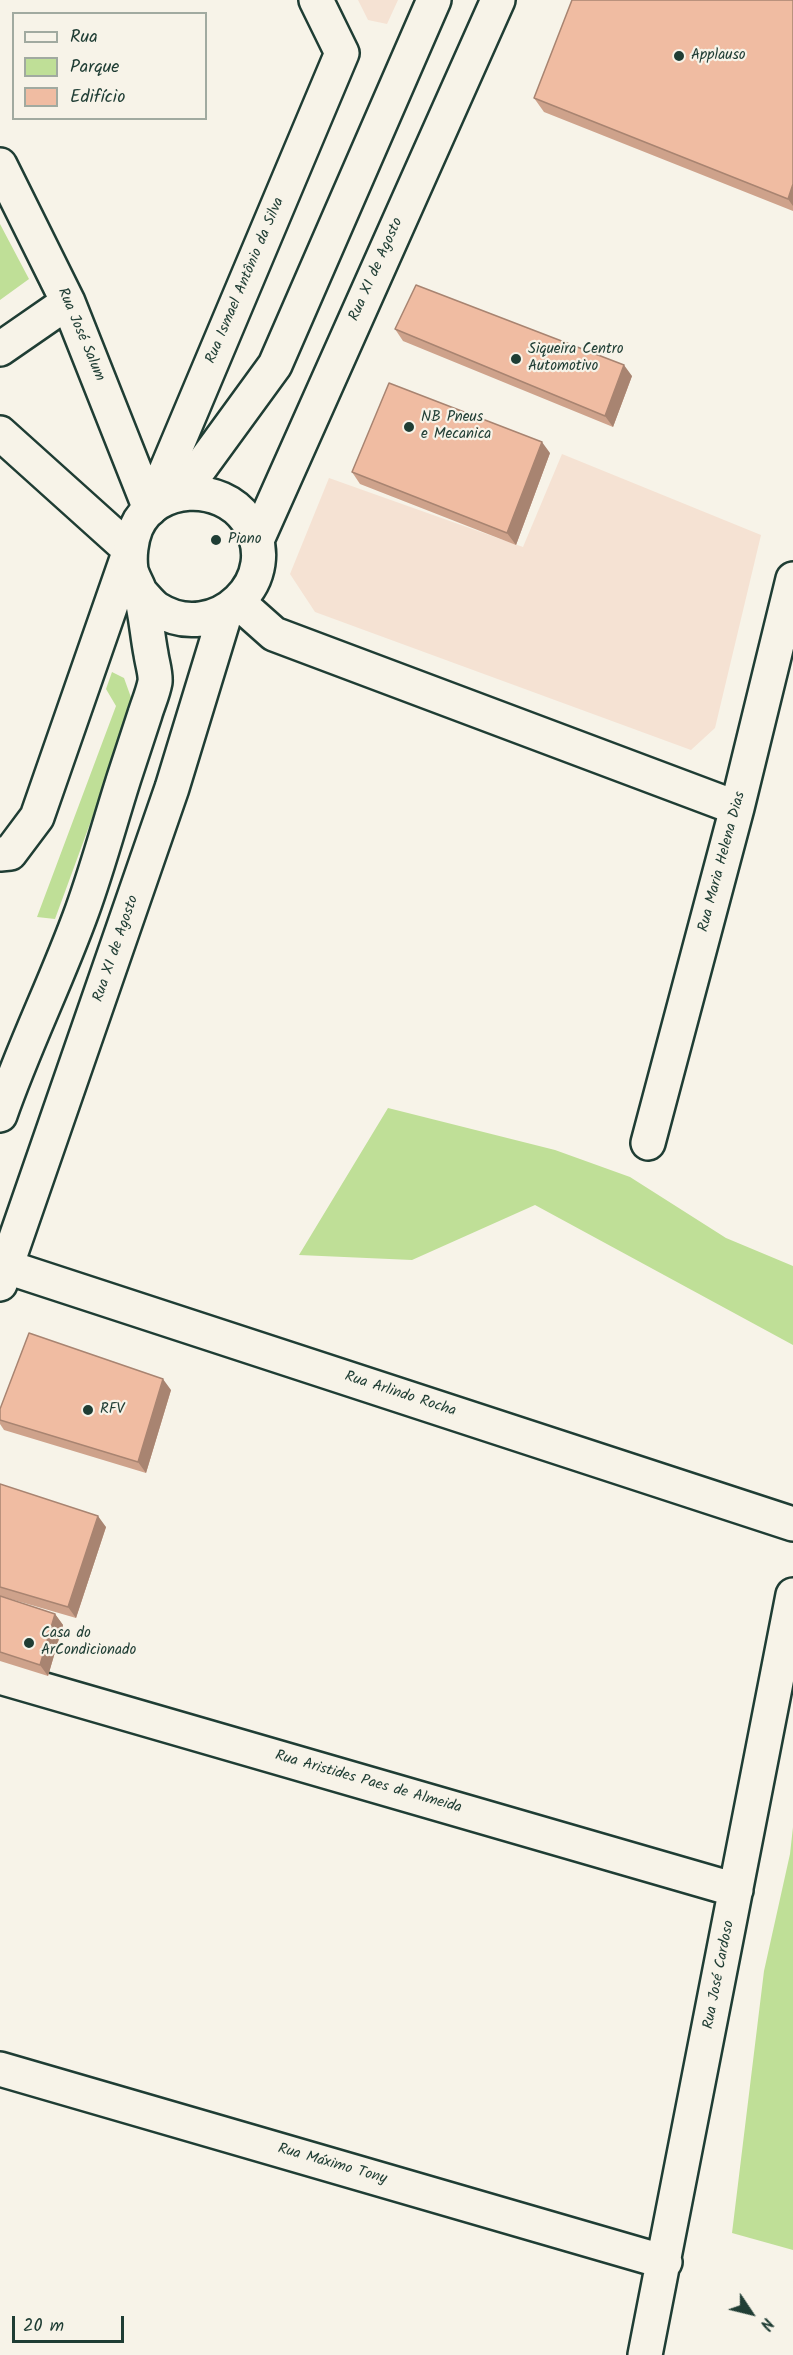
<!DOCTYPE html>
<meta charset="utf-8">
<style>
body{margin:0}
#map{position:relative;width:793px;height:2355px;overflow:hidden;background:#f7f3e8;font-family:Kalam,sans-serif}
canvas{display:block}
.legend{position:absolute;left:12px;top:12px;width:195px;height:108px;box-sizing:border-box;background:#f7f3e8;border:2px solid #a1aaa0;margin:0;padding:8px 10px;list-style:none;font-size:18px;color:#1f3d34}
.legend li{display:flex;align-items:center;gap:12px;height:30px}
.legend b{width:30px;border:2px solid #a1aaa0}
.north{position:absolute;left:721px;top:2283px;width:60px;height:60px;-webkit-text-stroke:4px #f7f3e8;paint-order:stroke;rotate:125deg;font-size:16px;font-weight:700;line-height:24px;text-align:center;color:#1f3d34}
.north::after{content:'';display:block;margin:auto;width:21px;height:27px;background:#1f3d34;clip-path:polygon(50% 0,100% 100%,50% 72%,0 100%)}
.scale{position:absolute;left:12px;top:2316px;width:112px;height:27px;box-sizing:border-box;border:3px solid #1f3d34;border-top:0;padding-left:8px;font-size:18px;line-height:21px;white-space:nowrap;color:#1f3d34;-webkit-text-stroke:4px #f7f3e8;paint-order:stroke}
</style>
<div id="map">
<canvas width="793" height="2355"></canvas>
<ul class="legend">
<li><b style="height:8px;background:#f7f3e8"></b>Rua</li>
<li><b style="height:16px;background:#bfdf97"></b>Parque</li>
<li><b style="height:16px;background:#f0bca2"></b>Edifício</li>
</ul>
<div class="north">N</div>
<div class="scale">20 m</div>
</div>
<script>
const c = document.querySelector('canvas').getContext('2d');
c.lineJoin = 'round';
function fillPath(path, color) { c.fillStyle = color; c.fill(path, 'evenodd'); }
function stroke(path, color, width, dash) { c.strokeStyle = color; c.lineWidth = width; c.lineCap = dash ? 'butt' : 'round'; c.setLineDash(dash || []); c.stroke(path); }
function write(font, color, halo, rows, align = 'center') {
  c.font = font + ' Kalam,sans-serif'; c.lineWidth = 4.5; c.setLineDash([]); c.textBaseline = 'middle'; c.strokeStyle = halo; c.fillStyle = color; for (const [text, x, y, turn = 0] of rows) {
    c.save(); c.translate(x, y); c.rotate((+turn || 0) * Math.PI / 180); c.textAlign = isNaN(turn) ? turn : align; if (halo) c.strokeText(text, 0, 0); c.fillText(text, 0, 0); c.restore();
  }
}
fillPath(new Path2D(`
 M 358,0 L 398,0 L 387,24 L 368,20 Z
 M 562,454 L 761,535 L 715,728 L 691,750 L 315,612 L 290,574 L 329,478 L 523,547 Z`), '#f5e2d3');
fillPath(new Path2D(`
 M 0,224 L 29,279 L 0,300 Z
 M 112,672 L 124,678 L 133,703 L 128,720 L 55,919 L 37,917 L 116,706 L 106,689 Z
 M 388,1108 L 555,1150 L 630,1177 L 726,1238 L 793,1266 L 793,1345 L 535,1205 L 412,1260 L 299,1255 Z
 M 793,1827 L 793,2250 L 732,2233 L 764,1971 L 790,1854 Z`), '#bfdf97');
const street = new Path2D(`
 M 0,165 L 68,302 L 150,509
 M 0,349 L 68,302
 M 0,433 L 130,550 L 37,817 L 10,853 L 0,854
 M 150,509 L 342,53 L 316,0
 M 238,602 L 274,634 L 737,808
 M 648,1143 L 737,808 L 793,579
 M 7,1267 L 793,1524
 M 0,1677 L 736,1890
 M 0,2069 L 665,2262
 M 645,2355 L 793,1595`);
const primary = new Path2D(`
 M 181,494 L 275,365 L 434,0
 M 257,540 L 498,0
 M 0,1115 C 24,1046 57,980 82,911 C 98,867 110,822 124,778 C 131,757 138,735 145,714 C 148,704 153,693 155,682 C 156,674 152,662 151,654 C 147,634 146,612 140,592 C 138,585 133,578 131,570 C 129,557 131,540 136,528 C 155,484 221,482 247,520 C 287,578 215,646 157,609 C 151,605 145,597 140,592
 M 0,1284 L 172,788 L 226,611`);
stroke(street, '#1f3d34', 38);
stroke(primary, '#1f3d34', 38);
stroke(street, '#f7f3e8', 33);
stroke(primary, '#f7f3e8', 33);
fillPath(new Path2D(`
 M 793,0 L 793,211 L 544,112 L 534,98 Z
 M 395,329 L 632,376 L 613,427 L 403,341 Z
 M 550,453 L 516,545 L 360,484 L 352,472 Z
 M 171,1390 L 146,1473 L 4,1430 L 0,1424 L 0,1409 Z
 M 0,1484 L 106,1527 L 76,1618 L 0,1596 Z
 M 0,1596 L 55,1614 L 63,1625 L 48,1676 L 0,1661 Z`), '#cea28b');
fillPath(new Path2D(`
 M 793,184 L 793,206 L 788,199 Z
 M 624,365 L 632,376 L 613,427 L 605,416 Z
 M 542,442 L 550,453 L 516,545 L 507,533 Z
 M 163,1379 L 171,1390 L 146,1473 L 138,1462 Z
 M 98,1516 L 106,1527 L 76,1618 L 68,1607 Z
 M 55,1614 L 63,1625 L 48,1676 L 40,1665 Z`), '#a88471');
const building = new Path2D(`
 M 572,0 L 793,0 L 793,184 L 788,199 L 534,98 Z
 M 416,285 L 624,365 L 605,416 L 395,329 Z
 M 389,383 L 542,442 L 507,533 L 352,472 Z
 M 29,1333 L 163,1379 L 138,1462 L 0,1420 L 0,1409 Z
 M 0,1484 L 98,1516 L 68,1607 L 0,1587 Z
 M 0,1596 L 55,1614 L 40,1665 L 0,1652 Z`);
fillPath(building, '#f0bca2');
stroke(building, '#a88471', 1.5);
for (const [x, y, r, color] of [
 [679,56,6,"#1f3d34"],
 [516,359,6,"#1f3d34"],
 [409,427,6,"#1f3d34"],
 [216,540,6,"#1f3d34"],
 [88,1410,6,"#1f3d34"],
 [29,1643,6,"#1f3d34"]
]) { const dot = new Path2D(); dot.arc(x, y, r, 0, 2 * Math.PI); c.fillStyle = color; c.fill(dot); stroke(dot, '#f7f3e8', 2); }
write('15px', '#1f3d34', '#f7f3e8', [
 ["Applauso",691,56],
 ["Siqueira Centro",528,350],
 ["Automotivo",528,367],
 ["NB Pneus",421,418],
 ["e Mecanica",421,435],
 ["Piano",228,540],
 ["RFV",100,1410],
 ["Casa do",41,1634],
 ["ArCondicionado",41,1651]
], 'left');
write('15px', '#1f3d34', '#f7f3e8', [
 ["Rua XI de Agosto",377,270,-66],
 ["Rua Ismael Antônio da Silva",246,281,-67],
 ["Rua José Salum",80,335,67],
 ["Rua Maria Helena Dias",723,862,-75],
 ["Rua XI de Agosto",117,949,-71],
 ["Rua Arlindo Rocha",400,1395,18],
 ["Rua Aristides Paes de Almeida",368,1783,16],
 ["Rua José Cardoso",720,1975,-79],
 ["Rua Máximo Tony",332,2165,16]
]);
</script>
